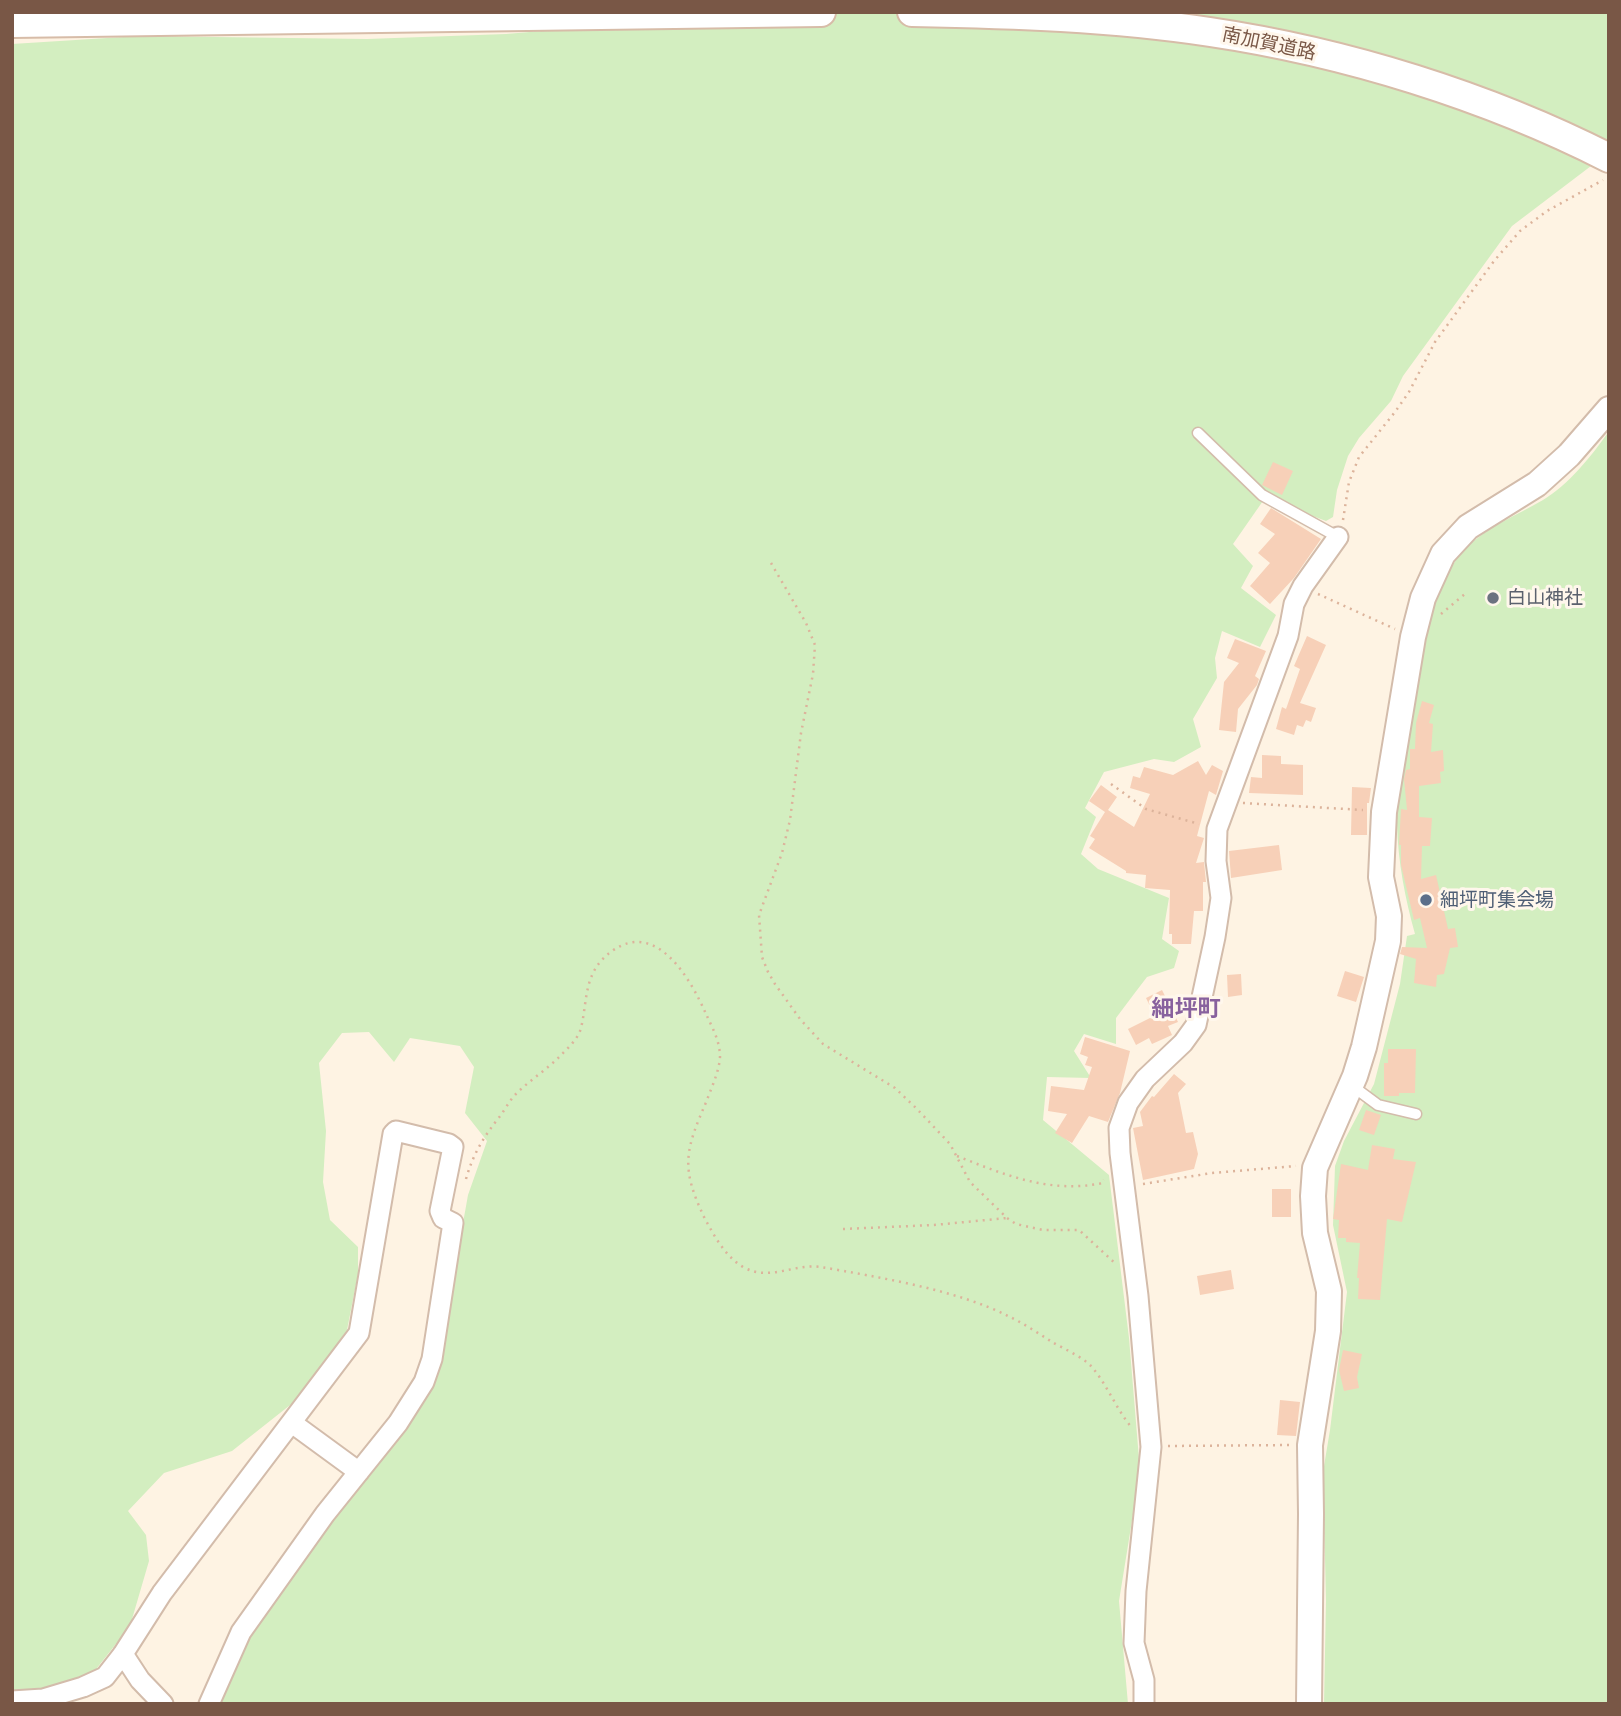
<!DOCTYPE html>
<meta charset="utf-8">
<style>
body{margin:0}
#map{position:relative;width:1621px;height:1716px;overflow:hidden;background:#fef3e3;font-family:Inter,sans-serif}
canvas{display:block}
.frame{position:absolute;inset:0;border:14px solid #795746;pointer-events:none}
</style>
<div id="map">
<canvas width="1621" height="1716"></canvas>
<div class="frame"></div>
</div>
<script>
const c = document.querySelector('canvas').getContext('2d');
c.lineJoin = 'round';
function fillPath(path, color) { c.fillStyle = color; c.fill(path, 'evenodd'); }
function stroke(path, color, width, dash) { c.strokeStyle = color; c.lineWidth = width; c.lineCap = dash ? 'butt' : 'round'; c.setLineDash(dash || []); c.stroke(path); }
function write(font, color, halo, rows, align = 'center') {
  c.font = font + ' Inter,"Noto Sans JP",sans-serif'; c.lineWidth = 6; c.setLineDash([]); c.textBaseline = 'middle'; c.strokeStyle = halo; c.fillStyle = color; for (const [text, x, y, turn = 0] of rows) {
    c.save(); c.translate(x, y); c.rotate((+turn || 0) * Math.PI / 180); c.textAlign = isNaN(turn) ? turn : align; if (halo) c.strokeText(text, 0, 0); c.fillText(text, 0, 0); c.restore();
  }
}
fillPath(new Path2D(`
 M 716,12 L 1609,12 L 1609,160 L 1591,166 L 1512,226 L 1403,376 L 1391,401 L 1359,438 L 1348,456 L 1337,490 L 1333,517 L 1326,521 L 1265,498 L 1233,544 L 1253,566 L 1241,588 L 1276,615 L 1260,647 L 1222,631 L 1215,658 L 1217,678 L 1193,719 L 1201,747 L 1174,762 L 1154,759 L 1104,772 L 1085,808 L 1096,817 L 1081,854 L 1098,869 L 1169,898 L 1162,939 L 1179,951 L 1174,968 L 1147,977 L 1134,994 L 1116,1018 L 1116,1044 L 1084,1034 L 1074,1051 L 1091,1078 L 1047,1077 L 1043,1120 L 1109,1175 L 1129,1338 L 1140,1471 L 1119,1601 L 1128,1704 L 217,1704 L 245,1645 L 300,1558 L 368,1477 L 434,1385 L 468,1195 L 487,1141 L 465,1113 L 474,1067 L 460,1046 L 410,1038 L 394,1062 L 369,1032 L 342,1033 L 319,1063 L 326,1131 L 323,1182 L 330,1220 L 358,1247 L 358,1274 L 347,1330 L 299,1398 L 232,1451 L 164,1473 L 128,1511 L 146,1535 L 149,1561 L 130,1626 L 93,1673 L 47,1688 L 12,1694 L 12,44 L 139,36 L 367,39 L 506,34 L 672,20 Z
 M 1609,431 L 1609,1704 L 1324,1704 L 1326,1601 L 1323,1472 L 1330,1430 L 1347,1292 L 1333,1225 L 1335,1166 L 1344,1141 L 1374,1084 L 1400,984 L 1407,936 L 1415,934 C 1405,898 1398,862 1397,824 C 1397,805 1401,785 1403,765 C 1409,704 1422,594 1466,548 C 1487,527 1517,515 1543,500 C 1568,485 1592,456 1609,431 Z`), '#d3eec0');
fillPath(new Path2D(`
 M 1273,462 L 1293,471 L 1282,495 L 1262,485 Z
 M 1271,508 L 1321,539 L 1294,578 L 1270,604 L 1250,586 L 1270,563 L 1258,553 L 1275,534 L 1260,524 Z
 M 1307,636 L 1326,645 L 1300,703 L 1316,708 L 1311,722 L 1306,720 L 1303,727 L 1297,725 L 1294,735 L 1276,729 L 1282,707 L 1286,709 L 1300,669 L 1294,666 Z
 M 1235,639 L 1266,651 L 1255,676 L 1259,679 L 1257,685 L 1238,709 L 1236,732 L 1219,730 L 1224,682 L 1239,663 L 1227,658 Z
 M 1422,701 L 1434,705 L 1429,723 L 1433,724 L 1431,752 L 1443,750 L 1444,771 L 1440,772 L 1441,783 L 1419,786 L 1419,817 L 1432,818 L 1430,846 L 1422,846 L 1421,879 L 1436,875 L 1448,929 L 1455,928 L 1458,947 L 1450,948 L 1444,974 L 1437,975 L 1436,987 L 1414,983 L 1416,959 L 1400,954 L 1402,947 L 1427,948 L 1420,918 L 1414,920 L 1401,865 L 1401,845 L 1399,845 L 1401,809 L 1407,810 L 1404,779 L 1406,770 L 1410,769 L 1410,749 L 1415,749 L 1416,723 Z
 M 1262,755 L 1281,756 L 1281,764 L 1303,765 L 1303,795 L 1249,793 L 1251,777 L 1262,778 Z
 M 1198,761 L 1206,775 L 1212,765 L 1223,771 L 1216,795 L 1209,791 L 1197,836 L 1204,838 L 1196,863 L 1204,862 L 1206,882 L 1203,882 L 1203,911 L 1194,911 L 1191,944 L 1172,944 L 1172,934 L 1169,934 L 1170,890 L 1145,888 L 1146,875 L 1126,873 L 1126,871 L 1089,848 L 1095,839 L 1090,836 L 1105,812 L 1089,801 L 1101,785 L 1117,797 L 1108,810 L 1134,827 L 1150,794 L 1130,788 L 1133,776 L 1140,778 L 1144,767 L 1173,775 Z
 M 1352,787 L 1371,788 L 1369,803 L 1367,803 L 1367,835 L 1351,835 Z
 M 1279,845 L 1282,870 L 1231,878 L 1229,851 Z
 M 1345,971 L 1364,977 L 1356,1002 L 1337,996 Z
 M 1241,974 L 1242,995 L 1228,997 L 1227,975 Z
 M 1162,990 L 1178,1022 L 1168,1026 L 1172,1035 L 1152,1044 L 1149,1038 L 1136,1045 L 1128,1029 L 1152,1017 L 1150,1011 L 1152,1010 L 1146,998 Z
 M 1085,1037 L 1130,1051 L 1120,1093 L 1108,1122 L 1089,1116 L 1072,1143 L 1055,1133 L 1067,1114 L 1048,1111 L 1051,1086 L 1084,1090 L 1092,1067 L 1085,1065 L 1088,1057 L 1080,1054 Z
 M 1388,1049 L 1416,1049 L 1415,1093 L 1399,1093 L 1399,1096 L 1384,1096 L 1384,1063 L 1388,1063 Z
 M 1174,1074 L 1186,1084 L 1178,1093 L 1186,1133 L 1193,1132 L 1198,1154 L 1194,1169 L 1143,1180 L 1133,1128 L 1143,1126 L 1140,1112 L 1152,1096 L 1154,1097 Z
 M 1366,1110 L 1381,1115 L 1374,1135 L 1359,1130 Z
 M 1372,1145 L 1395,1149 L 1393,1159 L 1416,1162 L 1402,1222 L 1387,1219 L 1380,1300 L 1358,1299 L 1359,1278 L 1357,1278 L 1360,1243 L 1346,1242 L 1346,1238 L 1338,1238 L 1339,1220 L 1333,1219 L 1341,1164 L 1368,1170 Z
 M 1272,1189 L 1291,1189 L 1291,1217 L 1272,1217 Z
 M 1231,1270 L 1234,1289 L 1200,1295 L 1197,1276 Z
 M 1343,1350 L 1362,1354 L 1357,1377 L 1359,1388 L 1344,1391 L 1339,1370 Z
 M 1280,1400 L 1300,1402 L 1296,1436 L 1277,1435 Z`), '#f7d0b8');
const service = new Path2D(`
 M 1198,433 L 1262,495 L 1338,537
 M 1351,1085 L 1378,1105 L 1416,1114`);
const minor = new Path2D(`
 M 292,1423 L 359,1472
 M 123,1654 L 140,1680 L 163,1704
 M 12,1701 L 43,1699 L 83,1687 L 105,1677 L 123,1654 L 162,1593 L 359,1333 L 393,1134 L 396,1131 L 449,1144 L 453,1147 L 440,1211 L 443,1218 L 453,1223 L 432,1359 L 424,1382 L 398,1423 L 325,1514 L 241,1632 L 209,1704
 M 1144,1704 L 1144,1680 L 1134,1643 L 1136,1591 L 1151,1447 L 1138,1296 L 1120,1153 L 1119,1128 L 1128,1103 L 1145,1079 L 1183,1043 L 1196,1025 L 1215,937 L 1221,898 L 1216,861 L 1217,829 L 1288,636 L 1294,604 L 1303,586 L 1338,537`);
const tertiary = new Path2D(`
 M 1309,1704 L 1311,1514 L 1310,1445 L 1328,1331 L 1329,1291 L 1315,1233 L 1313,1196 L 1315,1168 L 1355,1076 L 1364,1047 L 1388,941 L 1389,916 L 1381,877 L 1384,812 L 1413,637 L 1423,598 L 1443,554 L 1468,527 L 1537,484 L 1569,455 L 1609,409`);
const secondary = new Path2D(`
 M 912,12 C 1012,14 1111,17 1210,32 C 1345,52 1487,96 1609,158
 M 12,23 L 821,12`);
stroke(service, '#d3bcab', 13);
stroke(minor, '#d3bcab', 23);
stroke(tertiary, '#d3bcab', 28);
stroke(secondary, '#d7bca8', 32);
stroke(new Path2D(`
 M 1343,520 L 1349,482 L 1359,457 L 1395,412 L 1409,392 L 1435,342 L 1494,261 L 1520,231 L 1547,211 L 1603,180
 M 771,563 L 806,623 L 815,645 L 813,674 L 801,733 L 790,820 L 782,853 L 759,915 L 762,957 L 768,972 L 775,984 L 800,1019 L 823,1044 L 895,1088 L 917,1109 L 950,1144 L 970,1182 L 1007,1218 L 1016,1224 L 1043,1230 L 1079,1230 L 1117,1265
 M 1318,594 L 1395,629
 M 1441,614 L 1466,593
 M 1111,784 L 1146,809 L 1199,824
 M 1243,803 L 1363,810
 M 957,1156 C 1005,1175 1050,1194 1103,1183 L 1104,1180
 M 466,1179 C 473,1154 484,1136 501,1115 C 505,1109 509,1102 514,1096 C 528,1081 547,1070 561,1055 C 569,1047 578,1039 581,1028 C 588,999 583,972 612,951 C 657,919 691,980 706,1014 C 712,1027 720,1041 720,1057 C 719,1072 712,1086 707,1100 C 685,1151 680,1167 705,1219 C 715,1237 725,1256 743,1267 C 770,1282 794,1263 821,1267 C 878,1277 957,1290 1008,1316 C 1023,1323 1038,1333 1052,1342 C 1064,1349 1081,1356 1091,1366 C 1107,1384 1116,1409 1132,1428
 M 1143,1184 L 1212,1173 L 1296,1166
 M 843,1229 L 934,1225 L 1007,1218
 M 1168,1446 L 1291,1445`), '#dcb39b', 2.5, [2, 5]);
stroke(service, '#fff', 10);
stroke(minor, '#fff', 19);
stroke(tertiary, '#fff', 24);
stroke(secondary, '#fff', 28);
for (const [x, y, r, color] of [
 [1493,598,7,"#6b7280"],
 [1426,900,7,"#5c6f8a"]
]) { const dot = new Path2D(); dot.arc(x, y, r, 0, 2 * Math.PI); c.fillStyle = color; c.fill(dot); stroke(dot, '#fff7ec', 2.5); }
write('19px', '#795746', '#fff7ec', [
 ["南加賀道路",1269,44,12]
]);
write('19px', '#5b616d', '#fff7ec', [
 ["白山神社",1507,598]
], 'left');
write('19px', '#4e5e75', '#fff7ec', [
 ["細坪町集会場",1440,900]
], 'left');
write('bold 23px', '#88619e', '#fff7ec', [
 ["細坪町",1186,1009]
]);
</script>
